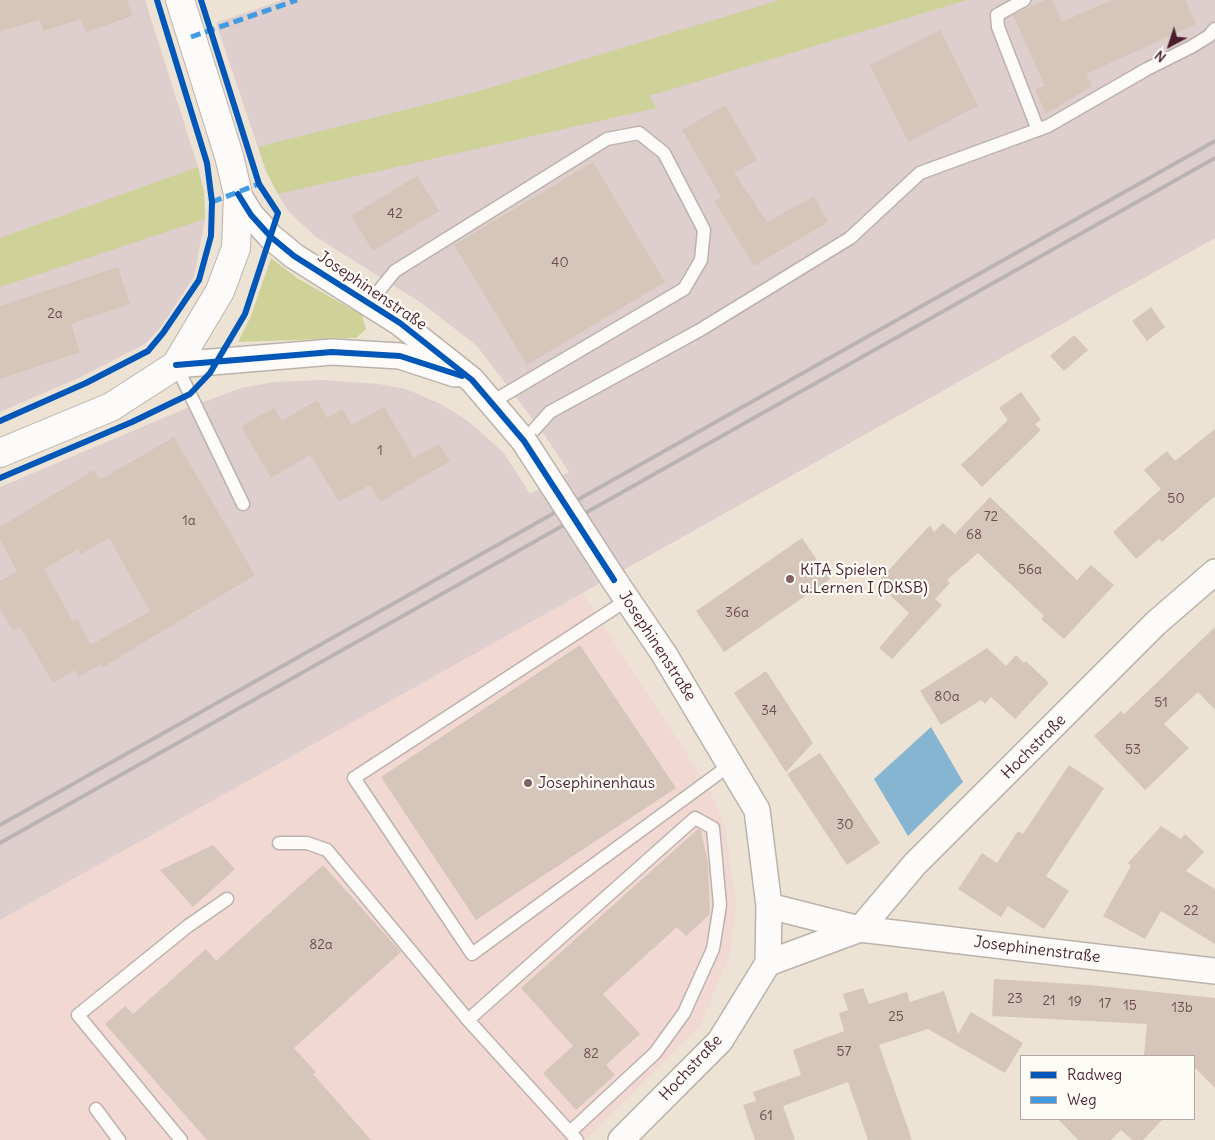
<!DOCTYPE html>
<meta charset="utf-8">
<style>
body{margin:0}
#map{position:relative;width:1215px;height:1140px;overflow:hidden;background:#ece3d5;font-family:Delius,sans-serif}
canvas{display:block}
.legend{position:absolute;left:1020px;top:1055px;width:175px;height:65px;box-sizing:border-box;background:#fdfcf7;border:1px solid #b5a4a5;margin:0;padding:6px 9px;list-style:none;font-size:15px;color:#4a1f2b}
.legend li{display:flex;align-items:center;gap:10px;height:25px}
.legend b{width:25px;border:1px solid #b5a4a5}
.north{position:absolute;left:1145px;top:20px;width:50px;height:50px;-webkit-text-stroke:4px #fdfcf7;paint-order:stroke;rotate:220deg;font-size:14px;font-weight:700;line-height:20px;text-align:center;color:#4a1f2b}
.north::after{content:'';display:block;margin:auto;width:18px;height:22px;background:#4a1f2b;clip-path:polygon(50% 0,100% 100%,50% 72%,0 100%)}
</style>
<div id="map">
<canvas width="1215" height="1140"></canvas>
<ul class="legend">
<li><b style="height:6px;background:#0057b8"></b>Radweg</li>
<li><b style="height:6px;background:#409be1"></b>Weg</li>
</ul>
<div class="north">N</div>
</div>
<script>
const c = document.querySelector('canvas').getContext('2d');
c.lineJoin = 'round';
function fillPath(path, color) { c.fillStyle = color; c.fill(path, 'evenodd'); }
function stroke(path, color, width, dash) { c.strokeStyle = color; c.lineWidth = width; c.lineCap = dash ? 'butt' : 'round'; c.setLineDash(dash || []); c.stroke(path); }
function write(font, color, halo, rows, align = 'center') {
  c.font = font + ' Delius,sans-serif'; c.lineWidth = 4.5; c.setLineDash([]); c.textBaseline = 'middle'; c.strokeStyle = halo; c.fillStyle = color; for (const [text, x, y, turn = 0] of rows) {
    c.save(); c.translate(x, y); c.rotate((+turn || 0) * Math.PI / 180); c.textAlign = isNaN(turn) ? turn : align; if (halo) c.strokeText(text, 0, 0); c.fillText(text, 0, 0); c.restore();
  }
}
fillPath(new Path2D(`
 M 582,592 L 708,787 L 725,825 L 736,904 L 730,954 L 700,1026 L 586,1140 L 0,1140 L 0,920 Z`), '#f2d8d3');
fillPath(new Path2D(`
 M 0,0 L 145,0 L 198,167 L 204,193 L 205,219 L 194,277 L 160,328 L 145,344 L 83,376 L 0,412 Z
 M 282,0 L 1215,0 L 1215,238 L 0,920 L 0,487 L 187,408 L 241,388 L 274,382 L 322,380 L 379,384 L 406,389 L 441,404 L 468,421 L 504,453 L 530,494 L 569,472 L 541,430 L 477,346 L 423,304 L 316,237 L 289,212 L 278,194 L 266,171 L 216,23 Z`), '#dececd');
fillPath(new Path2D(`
 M 780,0 L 967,0 L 649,96 L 656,108 L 278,194 L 266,171 L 258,147 L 476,92 Z
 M 198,167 L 204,193 L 205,219 L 0,287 L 0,238 Z
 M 271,258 L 297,278 L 362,315 L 366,329 L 356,338 L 238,342 L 251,316 Z`), '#cfd298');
fillPath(new Path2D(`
 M 931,727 L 963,782 L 908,836 L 874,779 Z`), '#86b5d2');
fillPath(new Path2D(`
 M 0,0 L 127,0 L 132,16 L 86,32 L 81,19 L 43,31 L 40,20 L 0,31 Z
 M 1045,0 L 1052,0 L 1062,22 L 1112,0 L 1185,0 L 1196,24 L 1086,74 L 1092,86 L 1046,114 L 1035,89 L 1045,86 L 1013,15 Z
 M 940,30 L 978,106 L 908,142 L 870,65 Z
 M 725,105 L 757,160 L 734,173 L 767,222 L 814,196 L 828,222 L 754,266 L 714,201 L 721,197 L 682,130 Z
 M 593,162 L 665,282 L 527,365 L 454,245 Z
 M 417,176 L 439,211 L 373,251 L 351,216 Z
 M 118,267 L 130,304 L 71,324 L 80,352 L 0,379 L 0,306 Z
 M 1151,307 L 1165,327 L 1147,341 L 1132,321 Z
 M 1074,335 L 1088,350 L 1064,371 L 1050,356 Z
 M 1021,392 L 1041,420 L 1035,424 L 1041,430 L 982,487 L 961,465 L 1008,420 L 999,408 Z
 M 317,400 L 327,418 L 342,409 L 352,425 L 384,407 L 414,458 L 439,444 L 450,461 L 380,502 L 370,485 L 339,501 L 310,455 L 271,478 L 241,426 L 274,408 L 282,421 Z
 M 1215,429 L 1215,496 L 1162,542 L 1159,539 L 1136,559 L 1113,532 L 1161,489 L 1144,470 L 1167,451 L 1175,461 Z
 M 174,437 L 255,575 L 103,667 L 101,664 L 78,677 L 75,670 L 53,683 L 20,627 L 13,631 L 0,608 L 0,581 L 17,571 L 0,539 L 0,527 L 94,470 L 100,480 ZM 109,538 L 150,611 L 91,645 L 77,619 L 73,622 L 44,569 L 78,549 L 81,554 Z
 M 990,497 L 1077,580 L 1091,565 L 1114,585 L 1064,639 L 1041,619 L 1044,616 L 978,553 L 947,580 L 950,583 L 935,599 L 942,605 L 892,659 L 879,648 L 909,613 L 877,583 L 930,525 L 934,532 L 943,523 L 955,534 Z
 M 802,538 L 830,579 L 724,652 L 696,611 Z
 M 1215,627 L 1215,710 L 1198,692 L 1164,724 L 1189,748 L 1145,790 L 1094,736 L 1121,711 L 1124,714 Z
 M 580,645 L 676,788 L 476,920 L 381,777 Z
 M 987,648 L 1006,666 L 1016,655 L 1024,663 L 1026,661 L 1049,683 L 1015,719 L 991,697 L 985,704 L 981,700 L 941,725 L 920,691 Z
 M 766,671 L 813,743 L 786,772 L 734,693 Z
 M 820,753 L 880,843 L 847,865 L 787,774 Z
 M 1069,765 L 1104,788 L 1046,876 L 1069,891 L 1044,929 L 1008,906 L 1001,917 L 958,889 L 982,853 L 997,863 L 1018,831 L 1023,834 Z
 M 1161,826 L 1181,839 L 1185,834 L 1204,852 L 1186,871 L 1215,889 L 1215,944 L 1161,911 L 1145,939 L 1103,916 L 1131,866 L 1128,863 Z
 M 698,829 L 701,831 L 708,863 L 710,914 L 686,936 L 677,927 L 603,994 L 640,1034 L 606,1065 L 615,1075 L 576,1110 L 543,1073 L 573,1046 L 521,988 Z
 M 213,845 L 235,869 L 193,907 L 160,870 Z
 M 323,865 L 401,952 L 294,1048 L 316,1072 L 313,1074 L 371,1140 L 207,1140 L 105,1024 L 125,1006 L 133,1014 L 206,949 L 216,961 Z
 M 994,979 L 1089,985 L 1215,998 L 1215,1088 L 1194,1067 L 1194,1056 L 1144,1056 L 1147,1024 L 992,1016 Z
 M 863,988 L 869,1004 L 907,992 L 910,1002 L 944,991 L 958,1034 L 971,1012 L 1023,1043 L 1005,1073 L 928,1029 L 879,1045 L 912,1140 L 868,1140 L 848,1082 L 783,1106 L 795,1140 L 755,1140 L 743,1105 L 756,1101 L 753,1092 L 801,1075 L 793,1050 L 844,1031 L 839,1013 L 848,1010 L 843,994 Z
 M 1058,1119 L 1163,1119 L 1143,1140 L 1132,1140 L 1121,1130 L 1111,1140 L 1078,1140 Z`), '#d5c6b9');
const service = new Path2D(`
 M 1024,0 L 997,15 L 998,27 L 1038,130
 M 369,303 L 395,271 L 607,139 L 639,133 L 664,153 L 704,230 L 701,260 L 684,289 L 492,402
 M 176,365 L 243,504
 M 524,441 L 550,412 L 700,330 L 850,238 L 920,173 L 1048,126 L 1147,69 L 1191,47 L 1209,36 L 1215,29
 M 627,600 L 354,778 L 472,954 L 730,765
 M 279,843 L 307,843 L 327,850 L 468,1020 L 577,1140
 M 468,1020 L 695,818 L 713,828 L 720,905 L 713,949 L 684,1013 L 655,1053 L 570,1132
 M 96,1109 L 119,1140
 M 181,1140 L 78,1015 L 188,926 L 227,899`);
const minor = new Path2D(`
 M 238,194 L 251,215 L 271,237 L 294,256 L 400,323 L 472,380 L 524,441
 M 176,365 L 332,352 L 400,356 L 455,374
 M 614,580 L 664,654 L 757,810 L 769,906 L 768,963 L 720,1041 L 621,1140
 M 769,906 L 860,929 L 1215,971
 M 768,963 L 860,929 L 915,864 L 1156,623 L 1215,572`);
const tertiary = new Path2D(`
 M 0,453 L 111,407 L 176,365 L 220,291 L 236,248 L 238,194 L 229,156 L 180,0`);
stroke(service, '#bcb2ab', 15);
stroke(minor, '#bcb2ab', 28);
stroke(tertiary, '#bcb2ab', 30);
stroke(service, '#fcfbf9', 12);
stroke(minor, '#fcfbf9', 25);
stroke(tertiary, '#fcfbf9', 28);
stroke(new Path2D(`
 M 0,825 L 1215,141
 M 0,843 L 1215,158`), '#bab3b3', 4);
const minorBridge = new Path2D(`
 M 524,441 L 614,580`);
stroke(minorBridge, '#bcb2ab', 28, []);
stroke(minorBridge, '#fcfbf9', 25);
stroke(new Path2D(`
 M 191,37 L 297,0
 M 212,202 L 259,184`), '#409be1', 5, [10, 5]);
stroke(new Path2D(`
 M 238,194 L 251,215 L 271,237 L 294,256 L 400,323 L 472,380 L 524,441 L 614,580
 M 176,365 L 332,352 L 400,356 L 462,376
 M 0,421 L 86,383 L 148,351 L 163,333 L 199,280 L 211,236 L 212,202 L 207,163 L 157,0
 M 0,478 L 132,422 L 190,394 L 210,373 L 245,314 L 278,213 L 259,184 L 201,0`), '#0057b8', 6);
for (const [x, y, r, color] of [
 [790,579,5,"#836466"],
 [528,783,5,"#836466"]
]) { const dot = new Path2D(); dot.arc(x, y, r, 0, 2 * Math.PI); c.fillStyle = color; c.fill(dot); stroke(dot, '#fdfcf7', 2); }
write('14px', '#6d494e', null, [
 ["42",395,214],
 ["40",560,263],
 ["2a",55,314],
 ["1",380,451],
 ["50",1176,499],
 ["72",991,517],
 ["1a",189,521],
 ["68",974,535],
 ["56a",1030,570],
 ["36a",737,613],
 ["80a",947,697],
 ["51",1161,703],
 ["34",769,711],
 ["53",1133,750],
 ["30",845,825],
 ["22",1191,911],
 ["82a",321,945],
 ["23",1015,999],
 ["21",1049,1001],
 ["19",1075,1002],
 ["17",1105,1004],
 ["15",1130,1006],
 ["13b",1182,1008],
 ["25",896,1017],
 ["57",844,1052],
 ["82",591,1054],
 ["61",766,1116]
]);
write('16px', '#4a1f2b', '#fdfcf7', [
 ["Josephinenstraße",372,291,34],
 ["Josephinenstraße",657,646,57],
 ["Hochstraße",1034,747,-45],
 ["Josephinenstraße",1037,950,7],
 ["Hochstraße",691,1068,-47]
]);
write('16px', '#4a1f2b', '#fdfcf7', [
 ["KiTA Spielen",800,570],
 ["u.Lernen I (DKSB)",800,588],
 ["Josephinenhaus",538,783]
], 'left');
</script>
